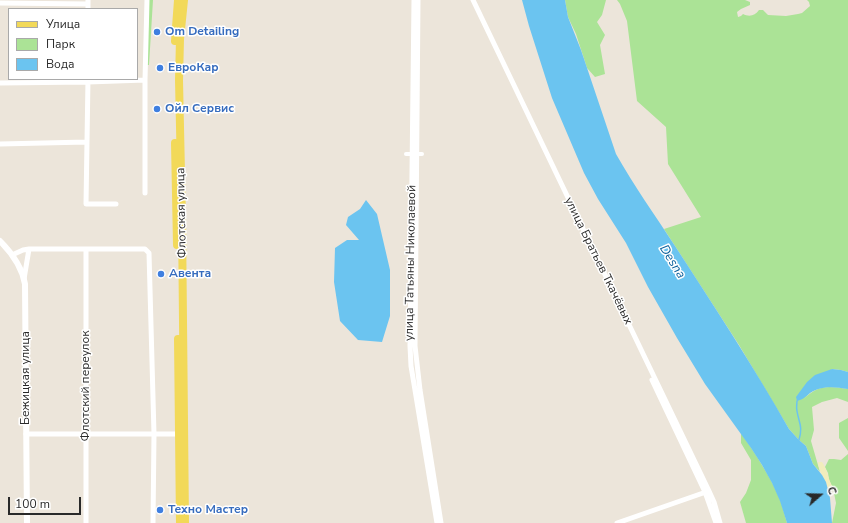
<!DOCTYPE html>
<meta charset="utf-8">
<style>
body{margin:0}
#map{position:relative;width:848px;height:523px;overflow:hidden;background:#ece5da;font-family:"Nunito Sans",sans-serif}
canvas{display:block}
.legend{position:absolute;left:8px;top:8px;width:130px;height:72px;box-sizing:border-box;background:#fff;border:1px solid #a9a9a9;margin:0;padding:5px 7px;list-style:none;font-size:12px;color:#292929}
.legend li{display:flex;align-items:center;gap:8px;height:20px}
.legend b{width:20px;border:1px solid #a9a9a9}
.north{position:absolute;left:800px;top:475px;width:40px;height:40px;-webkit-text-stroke:3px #fff;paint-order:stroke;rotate:70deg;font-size:11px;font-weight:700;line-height:16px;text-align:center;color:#292929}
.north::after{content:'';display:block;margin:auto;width:14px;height:18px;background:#292929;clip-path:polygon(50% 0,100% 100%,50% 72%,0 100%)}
.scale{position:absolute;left:8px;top:497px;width:73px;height:18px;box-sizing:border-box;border:2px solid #292929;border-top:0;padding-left:5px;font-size:12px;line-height:14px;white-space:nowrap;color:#292929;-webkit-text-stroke:3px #fff;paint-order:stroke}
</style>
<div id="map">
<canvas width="848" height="523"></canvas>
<ul class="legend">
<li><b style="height:5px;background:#f2d959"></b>Улица</li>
<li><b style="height:11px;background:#abe396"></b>Парк</li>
<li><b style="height:11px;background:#6bc4f0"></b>Вода</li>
</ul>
<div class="north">С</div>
<div class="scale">100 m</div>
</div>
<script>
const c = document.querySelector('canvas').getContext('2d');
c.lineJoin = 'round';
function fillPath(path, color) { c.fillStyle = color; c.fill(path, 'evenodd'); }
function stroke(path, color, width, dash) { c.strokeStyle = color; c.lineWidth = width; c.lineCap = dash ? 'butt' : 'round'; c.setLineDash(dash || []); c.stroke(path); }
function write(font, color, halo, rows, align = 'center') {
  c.font = font + ' "Nunito Sans",sans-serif'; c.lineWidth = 3; c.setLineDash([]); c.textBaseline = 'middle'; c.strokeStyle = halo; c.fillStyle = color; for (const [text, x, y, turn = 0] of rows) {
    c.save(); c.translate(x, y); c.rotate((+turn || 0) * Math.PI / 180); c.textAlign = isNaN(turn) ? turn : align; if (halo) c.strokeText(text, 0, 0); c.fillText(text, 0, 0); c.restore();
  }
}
fillPath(new Path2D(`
 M 149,0 L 153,0 L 149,65 L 147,65 Z
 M 565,0 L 606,0 L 602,15 L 597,22 L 605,35 L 600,45 L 605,74 L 595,77 L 587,68 L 576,34 L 568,17 Z
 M 617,0 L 745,0 L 750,2 L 750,5 L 741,9 L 737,12 L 738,17 L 741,16 L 743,14 C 749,17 755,16 759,10 L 763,10 L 768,15 L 786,16 L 798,14 L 802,13 L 810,6 L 809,2 L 807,0 L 848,0 L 848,372 L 841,370 L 832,369 L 803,400 C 818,384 828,386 848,389 L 848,402 L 837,398 L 822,402 L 812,407 L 814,430 L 811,441 L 820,472 L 813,464 L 806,446 L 799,440 L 789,429 L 739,345 L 664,229 L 701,217 L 668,164 L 666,127 L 637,101 L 627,21 L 620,4 Z
 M 848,418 L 848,451 L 839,438 L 839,423 Z
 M 741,433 C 755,453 772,479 781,502 C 783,509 785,516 787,523 L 746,523 L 740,502 L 746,493 L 751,480 L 751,460 L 741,443 Z
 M 848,454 L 848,523 L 832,523 L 836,503 L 833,488 L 829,480 L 828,473 L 825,467 L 829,459 L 834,459 L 841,460 Z`), '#abe396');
fillPath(new Path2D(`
 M 818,462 L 822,462 C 828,471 828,479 833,488 L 831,491 L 829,490 C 826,480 819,473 818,462 Z`), '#f2edbc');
fillPath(new Path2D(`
 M 522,0 L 565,0 L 568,17 L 581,50 L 616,154 C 634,186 655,215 675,246 C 714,306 754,367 789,429 L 799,440 L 806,446 L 813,464 L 822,475 L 826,482 L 830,498 L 832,523 L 787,523 L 780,501 L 772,483 L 762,465 L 751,448 L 705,384 L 677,338 L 648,287 L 626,243 L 598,199 L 584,173 L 552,98 L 529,26 Z
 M 366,200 L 377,214 L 390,270 L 390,316 L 382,342 L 358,340 L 340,321 L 334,282 L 335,248 L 347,240 L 359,240 L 346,225 L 348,217 L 360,209 Z
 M 832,369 L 841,370 L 848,372 L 848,389 C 835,387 822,385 810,393 C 805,397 804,399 797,401 L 796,397 L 807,382 L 815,375 Z`), '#6bc4f0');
stroke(new Path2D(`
 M 797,401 C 797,404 796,408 797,411 C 799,424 803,425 799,440`), '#6bc4f0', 1.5);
stroke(new Path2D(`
 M 406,154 L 422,154`), '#fff', 4);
stroke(new Path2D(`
 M 414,0 L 410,346 L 411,366 L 415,390 L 437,523
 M 418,0 L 415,346 L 420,390 L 441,523
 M 473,0 L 709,491 L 714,502 L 720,523
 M 0,3 L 88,4
 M 88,9 L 88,0
 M 88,79 L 86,204 L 116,204
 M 0,83 L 88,82 L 145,80
 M 0,144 L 87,142
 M 145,193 L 145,80 L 147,0
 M 29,249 L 145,249 L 149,253 L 154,434 L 153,523
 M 12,255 L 23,250 L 29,249 L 24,279
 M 652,380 L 705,492 L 716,523
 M 26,434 L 179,434
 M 86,523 L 86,250
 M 617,523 L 706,492`), '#fff', 5);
stroke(new Path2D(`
 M 0,241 C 12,253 22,267 25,284 L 27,523`), '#fff', 6);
stroke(new Path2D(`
 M 184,0 L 180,39 L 179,80 L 182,220 L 185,523
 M 175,41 L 178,0
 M 175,143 L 177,245
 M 178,339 L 180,523`), '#f2d959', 8);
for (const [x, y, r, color] of [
 [157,32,4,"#3f7fe0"],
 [160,68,4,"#3f7fe0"],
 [157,109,4,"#3f7fe0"],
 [161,274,4,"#3f7fe0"],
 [160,510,4,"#3f7fe0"]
]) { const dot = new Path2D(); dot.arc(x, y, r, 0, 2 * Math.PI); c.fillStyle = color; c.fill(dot); stroke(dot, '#fff', 1.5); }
write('bold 12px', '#366cbe', '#fff', [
 ["Om Detailing",165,32],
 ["ЕвроКар",168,68],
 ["Ойл Сервис",165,109],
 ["Авента",169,274],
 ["Техно Мастер",168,510]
], 'left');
write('12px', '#292929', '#fff', [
 ["Флотская улица",182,213,-91],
 ["улица Братьев Ткачёвых",598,261,64],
 ["улица Татьяны Николаевой",411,263,-89],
 ["Бежицкая улица",26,378,-90],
 ["Флотский переулок",86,386,-90]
]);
write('italic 13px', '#0b609b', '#fff', [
 ["Desna",672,262,58]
]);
</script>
